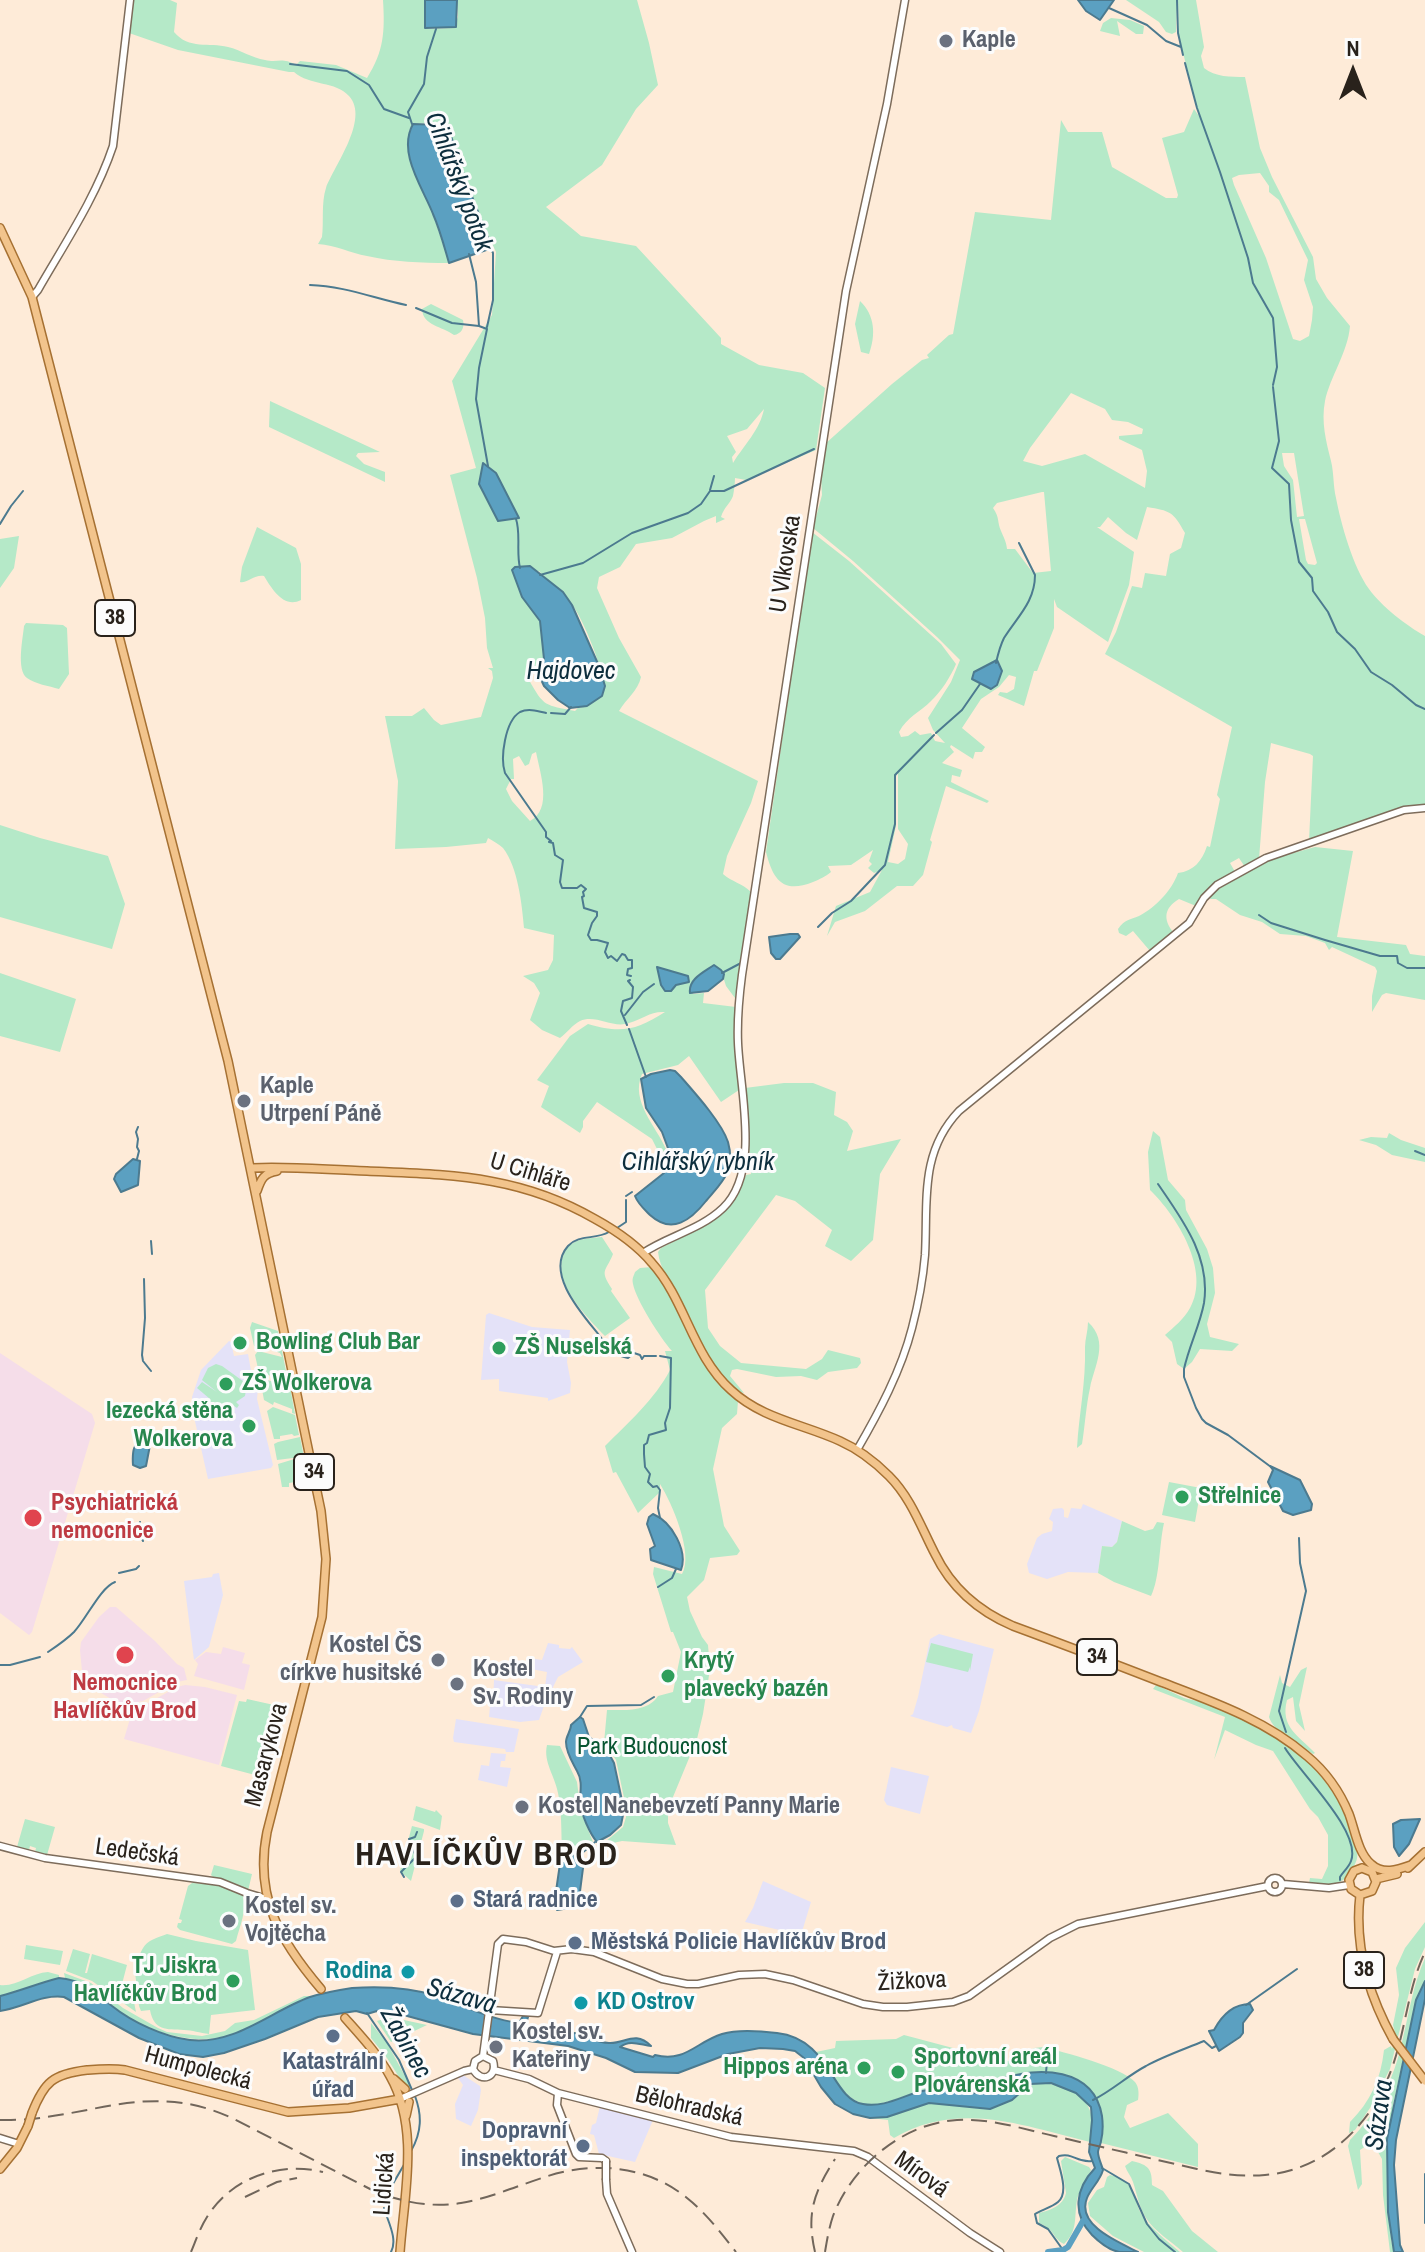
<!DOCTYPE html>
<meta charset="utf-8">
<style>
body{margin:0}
#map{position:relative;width:1425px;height:2252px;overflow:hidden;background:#feebd8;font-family:"Archivo Narrow",sans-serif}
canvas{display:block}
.north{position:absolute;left:1313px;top:32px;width:80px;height:80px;-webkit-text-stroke:6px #fcfcfc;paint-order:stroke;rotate:0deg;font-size:22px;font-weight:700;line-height:32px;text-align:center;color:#29221b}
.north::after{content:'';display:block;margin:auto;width:28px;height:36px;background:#29221b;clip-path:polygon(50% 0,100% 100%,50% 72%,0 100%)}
</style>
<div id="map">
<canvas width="1425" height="2252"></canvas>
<div class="north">N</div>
</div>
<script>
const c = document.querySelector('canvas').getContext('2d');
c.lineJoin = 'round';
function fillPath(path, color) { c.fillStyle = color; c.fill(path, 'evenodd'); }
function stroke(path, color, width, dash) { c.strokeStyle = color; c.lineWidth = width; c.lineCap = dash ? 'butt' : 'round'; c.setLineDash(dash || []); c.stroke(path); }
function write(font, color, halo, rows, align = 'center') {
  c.font = font + ' "Archivo Narrow",sans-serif'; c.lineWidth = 6; c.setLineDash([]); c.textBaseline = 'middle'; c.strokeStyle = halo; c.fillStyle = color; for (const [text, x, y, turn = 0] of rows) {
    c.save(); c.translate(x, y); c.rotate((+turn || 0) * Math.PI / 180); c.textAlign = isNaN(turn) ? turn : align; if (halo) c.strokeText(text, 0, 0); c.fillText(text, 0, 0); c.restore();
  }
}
fillPath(new Path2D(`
 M 489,1313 L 532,1327 L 570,1330 L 567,1362 L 571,1383 L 570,1393 L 548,1401 L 548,1398 L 499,1391 L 499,1379 L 481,1380 L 486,1315 Z
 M 229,1341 L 231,1342 L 234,1356 L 248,1354 L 254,1387 L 258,1389 L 257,1399 L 273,1465 L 271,1468 L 208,1479 L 194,1417 L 192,1397 L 201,1370 Z
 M 1083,1504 L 1122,1521 L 1117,1542 L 1112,1547 L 1102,1546 L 1098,1573 L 1068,1572 L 1047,1579 L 1029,1573 L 1027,1564 L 1037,1538 L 1042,1534 L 1052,1531 L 1053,1522 L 1049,1519 L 1053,1509 L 1062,1508 L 1064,1510 L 1064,1517 L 1068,1518 L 1071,1508 L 1081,1509 Z
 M 219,1573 L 223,1595 L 209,1647 L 194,1660 L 184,1581 L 212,1577 L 213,1574 Z
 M 939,1634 L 994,1649 L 979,1711 L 971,1733 L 953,1728 L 952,1725 L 947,1727 L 910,1716 L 913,1714 L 918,1697 L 930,1639 Z
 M 548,1643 L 559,1645 L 559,1648 L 570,1649 L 572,1647 L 583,1662 L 558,1677 L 552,1689 L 550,1689 L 539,1720 L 520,1722 L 489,1717 L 490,1706 L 493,1704 L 494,1680 L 545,1687 L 547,1672 L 526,1668 L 528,1658 L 542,1660 Z
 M 456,1719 L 519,1729 L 514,1752 L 506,1752 L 505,1749 L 454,1742 L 453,1738 Z
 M 491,1753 L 506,1754 L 505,1761 L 501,1761 L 500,1767 L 511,1768 L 507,1787 L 478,1780 L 481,1765 L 489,1766 Z
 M 891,1767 L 929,1776 L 920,1814 L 887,1805 L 884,1800 Z
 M 763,1881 L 811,1902 L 801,1935 L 745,1922 L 753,1908 Z
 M 463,2075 L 480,2086 L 481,2090 L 478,2110 L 471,2126 L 456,2119 L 455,2104 L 463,2085 L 458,2078 Z
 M 600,2106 L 653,2120 L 635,2162 L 599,2154 L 594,2135 L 590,2134 L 592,2125 L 596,2123 Z`), '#e4e2f8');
fillPath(new Path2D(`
 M 0,1353 L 92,1414 L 95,1423 L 32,1632 L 29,1635 L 0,1613 Z
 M 110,1607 L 116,1607 L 155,1641 L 177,1664 L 184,1668 L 187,1680 L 177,1682 L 143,1701 L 129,1704 L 116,1702 L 83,1682 L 80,1650 L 81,1642 L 99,1617 Z
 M 223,1647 L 245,1653 L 242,1663 L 250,1665 L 244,1690 L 194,1676 L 198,1664 L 195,1660 L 206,1652 L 221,1654 Z
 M 185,1685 L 205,1687 L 237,1695 L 219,1765 L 124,1739 L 132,1712 L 177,1687 Z`), '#f5dde9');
fillPath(new Path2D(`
 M 132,0 L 170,0 L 177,3 L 174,32 C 189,50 209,42 228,47 C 241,50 252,58 265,60 C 278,63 282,57 296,65 L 300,61 L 336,65 L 367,78 C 384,51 385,32 383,0 L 425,0 L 424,27 L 426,29 L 453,28 L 458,17 L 457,0 L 637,0 L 649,43 L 658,85 L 636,109 L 602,165 L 546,207 L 581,236 L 636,246 L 721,338 L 721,344 L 759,365 L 803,373 L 825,388 L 816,450 L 746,480 L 735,478 C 735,483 734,491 733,496 C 730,504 724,507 721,517 L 725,519 L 716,523 L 716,516 L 704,521 L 672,538 L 636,544 L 620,567 L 599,577 L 597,588 L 600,595 L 619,638 L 641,677 C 638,691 626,699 619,711 L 758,781 L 751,803 L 727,856 L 723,874 C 732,882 742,883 751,892 L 735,998 L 726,986 L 721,970 L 714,965 L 691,984 L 693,994 L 704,993 L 703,1003 L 736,1007 L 735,1049 L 739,1090 L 721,1102 L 689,1056 L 678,1065 L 642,1074 C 630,1101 656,1126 666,1149 L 660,1155 L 652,1139 L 597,1102 L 583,1121 L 583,1127 L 580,1133 L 541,1107 L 549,1086 L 537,1080 L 570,1036 L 588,1024 C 621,1034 637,1030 665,1012 C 650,1011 643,1019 629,1023 C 613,1029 596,1014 580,1021 C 572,1025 567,1033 560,1038 L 542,1030 L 530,1020 L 540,993 L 534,983 L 523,976 L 548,970 L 553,960 L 554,935 L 524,928 C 522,905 518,867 503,848 C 499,844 493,841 488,838 L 486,843 L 446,847 L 395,849 L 398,781 L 385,716 L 412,716 L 424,708 L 434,720 L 441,725 L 481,717 L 493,678 L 492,671 L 488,668 L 493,668 L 487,648 L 485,618 L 477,578 L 450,475 L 476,468 L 452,381 L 492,315 L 496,252 L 479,216 L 450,133 C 437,121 430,123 413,124 L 409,131 L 413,169 L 433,214 L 449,263 C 421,263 394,262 367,256 C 350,253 336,245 318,244 L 322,237 C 324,222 321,203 326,188 C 334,166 370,119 349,96 C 336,81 310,86 294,72 L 289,72 L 178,50 L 129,33 ZM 764,409 C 760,430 744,445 733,463 L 732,457 L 736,452 L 727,436 L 747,429 ZM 486,465 L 496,473 L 519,518 L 499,521 L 497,520 L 494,510 L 482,492 ZM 539,571 C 549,582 561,592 571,603 C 583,618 606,674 604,693 L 587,706 L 578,708 L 575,711 C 545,705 544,707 529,680 L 532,672 L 544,659 L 544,653 L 540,621 L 522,597 L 518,580 ZM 536,752 C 540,773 553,809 530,821 L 512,801 L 506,789 L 511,779 L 514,779 L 513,759 L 519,756 L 525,766 L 529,764 L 532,754 Z
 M 1126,0 L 1177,0 L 1176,32 L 1172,34 L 1166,32 L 1159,22 Z
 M 1178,0 L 1196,0 L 1204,47 L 1201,56 L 1204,68 C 1215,77 1231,77 1245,77 L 1260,148 L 1272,177 L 1313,257 L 1316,279 L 1327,298 L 1350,326 C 1348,352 1330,377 1325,401 C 1321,422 1326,441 1331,461 C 1334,473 1333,486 1336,498 C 1341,524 1353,567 1369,589 C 1381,606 1407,626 1425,636 L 1425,805 L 1407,806 L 1309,841 L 1313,756 L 1310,754 L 1271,743 L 1265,782 L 1259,859 L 1245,867 L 1239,858 L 1230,863 L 1234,870 L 1234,874 L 1196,906 L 1179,899 C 1164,908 1163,919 1173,932 L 1150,951 L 1133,931 L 1126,936 L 1119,933 L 1118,929 C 1125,919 1130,920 1139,916 C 1156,907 1172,890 1178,873 C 1194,871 1202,861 1207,846 L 1210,847 L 1220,799 L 1217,795 L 1232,727 L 1105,654 L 1116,632 L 1132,586 L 1142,588 L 1145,573 L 1166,576 L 1170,554 L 1181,548 L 1185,533 C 1173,511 1170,511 1147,507 L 1137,540 L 1126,533 L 1108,517 L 1100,527 L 1097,527 L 1134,552 L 1129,585 L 1108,642 L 1057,607 L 1054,599 L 1054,628 L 1037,671 L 1034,671 L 1024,706 L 998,695 L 1000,692 L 1007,693 L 1014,689 L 1016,677 L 1009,675 L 999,687 L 981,699 L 962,728 L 985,747 L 982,752 L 975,752 L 973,759 L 951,745 L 950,747 L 954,752 L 942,763 L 962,770 L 960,777 L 952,775 L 951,782 L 989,801 L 987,803 L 946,786 L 930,840 L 932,842 L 923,875 L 913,886 L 897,886 L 865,911 L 835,922 L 827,936 L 836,906 L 870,892 L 882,870 L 874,873 L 868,868 L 872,864 L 869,861 L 873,850 L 851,865 L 828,866 L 831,872 C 825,877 820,879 813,882 C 783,894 773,880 766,852 L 812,532 L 849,561 L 941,644 L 956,664 C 951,676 941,692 931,701 C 920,712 907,717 899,732 L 901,737 L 908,736 L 915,731 L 920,735 L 931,733 L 935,741 L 945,743 L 933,730 L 928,718 L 951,682 L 960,660 L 937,637 L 853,561 L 813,528 L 822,495 L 821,477 L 825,444 L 892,384 L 922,360 L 929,358 L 927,355 L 949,335 L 953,334 L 975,212 L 1051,220 L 1061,120 L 1068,132 L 1102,132 L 1112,167 L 1166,198 L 1177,198 L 1178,195 L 1162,138 L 1184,132 L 1194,109 L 1199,116 L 1179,37 ZM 1260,173 L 1269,186 L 1269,192 L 1279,200 L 1308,260 L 1304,280 L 1313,307 L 1312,320 L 1309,336 L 1300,341 L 1293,339 L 1266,258 L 1234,185 L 1232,178 L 1239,175 ZM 1071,393 L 1105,409 L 1112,420 L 1128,422 L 1143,429 L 1142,434 L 1119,436 L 1119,439 L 1142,450 L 1147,471 L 1145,488 L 1085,454 L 1042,466 L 1023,461 L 1030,448 ZM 1282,453 L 1294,453 L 1304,516 L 1297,517 L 1293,480 L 1284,466 ZM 1042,492 L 1044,492 L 1051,571 L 1033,573 L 1015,549 L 1007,549 C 1006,541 1004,538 1001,531 C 997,522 1000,518 993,508 L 997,503 ZM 1299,519 L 1305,519 L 1317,563 L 1315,565 L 1308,564 L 1306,560 ZM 996,660 C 1005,668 999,675 997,685 L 991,688 L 975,681 L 974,672 ZM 898,772 L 898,829 L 908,844 L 905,859 L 898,864 L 888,862 L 896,826 L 895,779 Z
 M 1111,18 L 1130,20 L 1144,26 L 1143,34 L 1136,34 L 1117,21 L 1120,36 L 1100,31 L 1103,23 Z
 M 860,301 C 875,315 876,335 869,354 L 861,352 L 855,324 Z
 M 431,304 L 463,320 C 465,328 461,334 454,335 C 442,326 423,326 422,309 Z
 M 270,401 L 380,452 L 358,453 L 356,456 L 364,464 L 385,472 L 385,482 L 269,427 Z
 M 257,527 L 296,548 L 301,564 L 301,600 C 284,609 272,589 264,576 C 255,574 246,584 240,582 L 242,567 Z
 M 19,536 L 14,568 L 0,588 L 0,539 Z
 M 26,623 L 63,625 L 67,628 L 69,674 L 59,689 C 49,686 35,684 27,678 C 16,670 23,638 24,626 Z
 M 0,825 L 40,838 L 108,856 L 125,904 L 112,949 L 0,917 Z
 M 1315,847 L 1353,851 L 1337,937 L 1406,945 L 1410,954 L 1425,956 L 1425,1000 L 1386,993 L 1382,995 L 1372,1012 L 1372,996 L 1377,971 L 1375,967 L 1332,947 L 1329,950 L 1325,943 L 1306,936 L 1280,934 L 1262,922 L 1240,915 L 1216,899 L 1210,899 L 1213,892 L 1272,859 Z
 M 0,973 L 76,999 L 60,1052 L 0,1036 Z
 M 784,1083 L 813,1083 L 836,1092 L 834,1115 L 847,1122 L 853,1131 L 847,1151 L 901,1139 L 880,1174 L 873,1240 L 851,1261 L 825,1246 L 832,1230 L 795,1201 L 776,1195 L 705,1290 L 708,1328 L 720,1346 L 741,1363 L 806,1369 L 822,1359 L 828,1350 L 860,1358 L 861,1363 L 857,1368 L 828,1372 L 817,1380 L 801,1376 L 776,1377 L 737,1369 L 732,1370 L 730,1376 L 744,1393 C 715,1388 691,1322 679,1297 C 671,1282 660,1270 658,1252 L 661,1248 C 698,1229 731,1217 746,1175 L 751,1174 L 745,1088 Z
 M 1153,1131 L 1160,1137 L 1168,1180 L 1185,1200 L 1186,1210 L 1207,1249 L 1213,1268 L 1215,1293 L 1207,1324 L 1210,1337 L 1239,1344 L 1232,1351 L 1200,1349 L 1192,1362 L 1184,1369 L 1177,1364 L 1172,1342 L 1165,1335 C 1174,1327 1184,1319 1190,1308 C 1211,1271 1177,1216 1150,1190 L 1148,1152 Z
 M 1389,1133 L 1401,1140 L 1425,1148 L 1425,1162 L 1392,1155 L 1376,1145 L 1359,1140 L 1371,1137 L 1387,1138 Z
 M 602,1237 L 613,1254 C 606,1272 599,1269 612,1289 L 611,1291 L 630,1318 L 605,1336 C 588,1318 551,1282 564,1254 C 566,1248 570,1244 577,1241 C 584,1238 594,1238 602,1237 Z
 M 652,1267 C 687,1314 689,1361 738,1401 L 737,1414 L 722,1428 L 713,1469 L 724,1526 L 740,1551 L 737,1555 L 710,1558 L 704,1580 L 687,1597 L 690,1611 L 702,1637 L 708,1645 L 710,1669 L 703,1714 L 697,1739 L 668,1809 L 668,1823 L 676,1845 L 622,1841 L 600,1846 L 623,1827 L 626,1817 L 626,1807 L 616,1760 L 604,1743 L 607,1710 C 625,1710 648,1712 658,1696 L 673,1692 L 681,1652 L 673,1632 L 671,1632 L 653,1574 L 654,1567 L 682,1574 C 694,1554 672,1503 660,1484 L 660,1492 L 638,1513 L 616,1472 L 613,1473 L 605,1446 C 628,1423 655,1399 670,1370 L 665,1351 L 672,1351 C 661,1339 636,1300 633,1284 C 632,1278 633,1278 635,1272 L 640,1268 Z
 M 252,1322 L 278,1331 L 289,1386 L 285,1384 L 285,1380 L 268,1375 L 267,1378 L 259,1373 L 255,1355 L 258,1351 L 282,1357 L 280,1353 L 263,1347 L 261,1349 L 254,1346 L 250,1328 Z
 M 1088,1322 C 1110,1342 1094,1366 1090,1388 C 1086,1406 1085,1426 1082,1444 L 1077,1448 C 1079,1413 1086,1383 1085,1347 C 1085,1339 1088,1331 1088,1322 Z
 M 216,1364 L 222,1366 L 247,1384 L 245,1396 L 236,1402 L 239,1405 L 237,1408 L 234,1406 L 226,1418 L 207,1403 L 210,1399 L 197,1388 L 202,1382 L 217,1392 L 202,1380 L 208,1368 Z
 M 264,1379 L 290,1387 L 295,1414 L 292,1413 L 292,1409 L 274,1402 L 273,1405 L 264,1400 L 261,1384 Z
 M 273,1407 L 295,1415 L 299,1435 L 294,1436 L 292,1434 L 280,1436 L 280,1439 L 274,1439 L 267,1411 Z
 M 300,1437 L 309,1483 L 302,1484 L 301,1481 L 289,1483 L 289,1487 L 282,1487 L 278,1464 L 301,1457 L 277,1460 L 274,1444 L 278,1442 Z
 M 1169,1482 L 1201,1488 L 1195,1522 L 1162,1515 Z
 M 1122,1521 L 1145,1531 L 1153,1529 L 1157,1522 L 1164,1523 C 1159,1545 1160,1578 1151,1596 L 1114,1582 L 1098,1573 L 1102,1546 L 1112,1547 L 1117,1542 Z
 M 931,1643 L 973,1654 L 970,1671 L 970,1667 L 968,1672 L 926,1662 Z
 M 1307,1667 L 1299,1705 L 1305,1731 L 1296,1721 L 1293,1697 L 1287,1700 C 1280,1727 1298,1735 1315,1753 L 1313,1754 C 1299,1744 1274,1733 1269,1717 L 1280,1675 L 1282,1683 L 1290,1687 L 1301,1670 Z
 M 1156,1685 C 1166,1689 1175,1694 1184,1698 C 1194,1701 1204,1701 1214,1706 C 1273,1731 1330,1764 1350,1829 C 1354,1839 1361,1854 1355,1864 C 1344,1887 1332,1886 1309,1883 L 1310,1878 L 1322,1879 L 1328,1866 L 1328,1835 L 1318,1817 L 1310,1809 L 1273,1751 L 1256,1745 L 1225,1730 L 1214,1760 L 1225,1717 L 1153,1689 Z
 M 247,1699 L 274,1705 L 255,1775 L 221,1766 L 239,1701 L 246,1702 Z
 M 547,1745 L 560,1746 L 577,1782 L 581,1812 L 593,1842 L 575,1856 L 572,1853 L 562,1850 C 561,1831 562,1811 558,1793 C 555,1776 543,1762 547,1745 Z
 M 416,1806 L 435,1812 L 436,1810 L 442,1816 L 440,1830 L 413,1820 Z
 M 25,1819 L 55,1827 L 47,1855 L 35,1852 L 36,1848 L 30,1846 L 29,1850 L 17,1847 Z
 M 412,1826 L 424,1829 L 424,1831 L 411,1881 L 400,1871 Z
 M 214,1865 L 252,1874 L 248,1891 L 230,1882 L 213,1877 L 211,1875 Z
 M 192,1883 L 222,1885 L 243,1896 C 247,1911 240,1925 236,1941 L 232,1944 L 180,1930 L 177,1927 L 178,1923 L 181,1923 L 182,1920 L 179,1919 L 188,1886 Z
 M 1425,1922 L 1425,1947 L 1415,1969 L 1390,2069 L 1370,2108 L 1355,2130 L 1349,2133 L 1350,2122 C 1370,2102 1381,2079 1384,2050 L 1391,2046 L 1392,2049 L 1396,2036 L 1393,2025 L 1399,1995 L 1396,1968 L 1405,1948 Z
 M 167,1934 L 196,1941 L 248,1950 L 255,2010 L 211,2015 L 209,2034 C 200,2033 192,2030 184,2030 C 166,2029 154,2031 150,2010 L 141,2011 L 139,2006 L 135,1972 L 140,1965 L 138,1960 C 144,1941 149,1941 167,1934 Z
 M 26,1945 L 63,1951 L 60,1965 L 24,1959 Z
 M 73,1949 L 90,1954 L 85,1973 L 87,1973 L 92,1954 L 127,1965 L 122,1984 L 131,1987 L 136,2012 L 92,1981 L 66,1971 Z
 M 1425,1958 L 1425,1981 L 1416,2000 L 1393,2105 L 1391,2240 L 1394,2252 L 1390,2252 L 1383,2195 L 1382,2159 L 1374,2145 L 1366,2146 L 1360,2150 L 1362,2184 L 1358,2190 L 1348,2146 L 1350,2140 C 1377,2113 1394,2079 1402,2042 C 1409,2013 1413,1985 1425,1958 Z
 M 48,1972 L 59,1975 L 59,1978 C 39,1983 20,1991 0,1996 L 0,1985 C 17,1987 31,1973 48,1972 Z
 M 64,1973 L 91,1983 L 123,2008 L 158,2028 L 167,2032 L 202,2036 L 225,2031 L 235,2023 L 254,2020 L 304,1996 L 316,1996 C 286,2004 262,2025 233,2034 C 193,2048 144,2031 112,2006 C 92,1990 90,1986 65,1978 Z
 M 390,2017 L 427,2025 L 391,2042 L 377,2021 Z
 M 371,2023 L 387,2043 L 412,2089 L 404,2085 L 387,2058 L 371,2038 Z
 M 904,2035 L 968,2052 L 998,2054 L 1007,2061 L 1015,2060 L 1034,2048 L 1043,2047 C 1063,2052 1122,2067 1135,2082 C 1139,2087 1139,2094 1138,2100 L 1127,2105 L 1124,2117 L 1130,2128 L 1168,2113 L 1198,2144 L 1198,2167 L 1101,2143 L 1103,2124 L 1088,2087 L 1020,2074 L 999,2080 L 994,2090 C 972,2098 954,2087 932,2089 C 918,2090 904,2097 890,2101 C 846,2116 839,2079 816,2052 L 835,2048 L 836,2041 L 896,2039 Z
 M 1036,2083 C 1073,2084 1101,2100 1090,2142 C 1023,2126 959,2100 894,2138 L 890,2135 L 888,2120 L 870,2118 L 887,2117 L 929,2103 L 990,2109 L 1012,2100 L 1028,2087 Z
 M 1065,2157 L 1089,2167 L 1091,2170 C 1087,2180 1079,2190 1077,2200 C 1074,2218 1078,2231 1064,2244 C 1051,2237 1056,2230 1039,2223 L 1039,2213 C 1051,2210 1063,2206 1066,2193 L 1061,2161 Z
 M 1132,2161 C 1149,2165 1152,2169 1152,2185 L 1163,2191 L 1192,2231 L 1218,2252 L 1183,2252 C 1172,2242 1154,2231 1146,2218 C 1139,2207 1137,2194 1133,2182 C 1131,2176 1127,2172 1125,2166 Z
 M 1110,2175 C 1139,2180 1131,2205 1147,2222 C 1157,2233 1169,2243 1180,2252 L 1144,2252 L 1113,2236 L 1090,2216 L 1088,2203 L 1097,2190 L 1104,2187 L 1107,2177 Z`), '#b5e9c8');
const water = new Path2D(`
 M 425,0 L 457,0 L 456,27 L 425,28 Z
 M 1078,0 L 1114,0 L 1100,20 L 1086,11 Z
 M 413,124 L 442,125 L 450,133 L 465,178 L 492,248 L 449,263 C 444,246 440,230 433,214 C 423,188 397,153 413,124 Z
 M 483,463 L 496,473 L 519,518 L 498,521 L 479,484 Z
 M 530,566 L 563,592 L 572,605 L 599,666 L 605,686 L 602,696 L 587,706 L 570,708 L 558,700 L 544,686 L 539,675 L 544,659 L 540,621 L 522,597 L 512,570 L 515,567 Z
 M 997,660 L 1002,671 L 997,685 L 991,689 L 972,679 L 974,672 Z
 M 790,934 L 798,934 L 800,937 L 780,959 L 776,959 L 771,953 L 769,937 Z
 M 714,965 L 721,970 L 724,974 L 723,979 L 708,991 L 690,993 C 688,979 704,972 714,965 Z
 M 657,967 L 688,976 L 689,982 L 676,985 L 671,991 L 665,991 L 661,985 Z
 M 670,1070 L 675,1071 L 681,1077 C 695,1093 722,1123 728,1142 C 736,1171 722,1182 706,1201 C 691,1220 672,1235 650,1215 C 644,1209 638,1204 635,1196 L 664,1173 L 669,1151 L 662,1132 L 646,1108 L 641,1079 L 651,1074 Z
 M 133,1159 L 140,1161 L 138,1185 L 121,1192 L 114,1179 L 116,1174 Z
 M 147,1436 L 151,1440 L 146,1466 L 140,1468 L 133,1465 C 132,1451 133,1442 147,1436 Z
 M 1270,1466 L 1300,1480 L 1312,1504 L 1311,1510 L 1293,1515 L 1283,1511 L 1268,1482 L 1273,1470 Z
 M 653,1514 C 672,1522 688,1551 681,1570 L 651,1560 L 650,1549 L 655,1546 L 647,1524 L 649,1517 Z
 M 580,1717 L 583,1719 L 589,1737 L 607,1750 L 614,1763 L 624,1810 L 621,1825 L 610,1835 L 597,1842 C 590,1834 581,1814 580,1802 C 580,1792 583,1781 577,1771 C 573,1763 566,1753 566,1742 C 566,1736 571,1731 571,1725 Z
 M 1420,1819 L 1409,1844 L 1399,1856 L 1394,1847 L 1393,1824 L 1401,1820 Z
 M 562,1850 L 572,1853 L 583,1868 L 579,1899 L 576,1907 L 557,1910 L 554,1905 Z
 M 59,1978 C 83,1980 94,1991 112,2006 C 132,2022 164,2037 190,2040 C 235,2045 271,2011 310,1997 C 323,1993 339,1990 352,1988 C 381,1986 409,1987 437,1996 C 465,2006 489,2019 519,2023 L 523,2016 L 528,2017 L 526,2024 L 527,2026 C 544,2028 562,2030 578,2034 C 588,2037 599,2043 609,2043 C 625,2044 635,2030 651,2046 C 641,2045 630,2039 620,2047 L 653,2057 L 655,2055 C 685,2063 696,2042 722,2034 C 738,2029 761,2031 777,2033 C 831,2039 831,2099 863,2104 C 888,2109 910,2090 934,2089 C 955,2087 972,2098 994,2090 L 1001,2079 C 1038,2066 1094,2067 1102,2116 C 1103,2124 1103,2133 1101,2141 C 1101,2144 1098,2149 1098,2152 C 1098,2158 1102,2165 1103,2170 C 1100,2181 1091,2188 1087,2198 C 1076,2225 1118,2242 1138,2252 C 1132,2252 1124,2252 1119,2252 C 1109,2250 1099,2242 1092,2235 C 1072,2214 1075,2189 1095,2168 L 1089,2152 L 1092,2120 L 1091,2107 L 1076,2093 L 1051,2083 L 1030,2084 L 1012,2100 L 990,2109 L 929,2103 L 887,2117 L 870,2118 L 853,2114 L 835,2104 L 821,2087 L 804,2058 L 795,2051 L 783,2049 L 760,2048 L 728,2054 L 678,2073 L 635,2072 L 606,2058 L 568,2046 L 473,2034 L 400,2014 L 377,2011 L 367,2014 L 356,2011 L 318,2017 L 265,2039 L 224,2053 L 203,2057 L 179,2054 L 139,2038 L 64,1997 C 41,1994 23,2008 0,2011 L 0,1996 C 20,1991 39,1983 59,1978 Z
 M 1425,1981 L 1425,1999 L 1396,2140 L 1394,2165 L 1400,2245 L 1403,2252 L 1394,2252 L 1388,2212 L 1387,2139 L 1416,2000 Z
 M 1250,2004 L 1253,2010 L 1243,2023 L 1243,2033 L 1240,2037 L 1219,2051 L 1209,2031 L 1214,2030 C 1222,2015 1233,2004 1250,2004 Z`);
fillPath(water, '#5ba0c1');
stroke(water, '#4c7a8f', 2);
stroke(new Path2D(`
 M 1177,0 L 1178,33 L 1183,55
 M 1109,8 L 1147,25 L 1166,41 L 1181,47
 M 1185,63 L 1197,108 L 1220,172 L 1248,258 L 1253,283 L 1273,318 L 1277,367 L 1273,385
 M 290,64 L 347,71 L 369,85 L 384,109 L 409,118
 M 412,124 L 408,112 L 424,84 L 427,57 L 436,29
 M 469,254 L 476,282 L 479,326 L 487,329 L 479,368 L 476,399 L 488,466
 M 310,285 C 344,286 373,298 406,305
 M 416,308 L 452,323 L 479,326
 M 487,327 L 493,300 L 493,253 L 490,247
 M 1273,387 L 1279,441 L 1272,468 L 1289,484 L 1291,520 L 1299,562 L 1312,578 L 1313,591 L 1328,612 L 1337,632 L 1355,649 L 1371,672 L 1392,685 L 1416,705 L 1425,709
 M 710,490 L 714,476
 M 516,519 C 521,534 516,552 520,568
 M 0,524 L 11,506 L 23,491
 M 540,575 L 583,563 L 632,533 L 688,513 L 701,504 L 710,491 L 724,491 L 814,449
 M 996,663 C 998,654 1000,646 1004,638 C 1017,617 1035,602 1035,575 L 1019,543
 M 546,713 C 538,711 528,708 520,712 C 505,721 500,758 505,773 L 546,832 L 546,837 L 551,841 L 549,842 L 553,843 L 555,855 L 563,860 L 560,882 L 562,888 L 577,888 L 581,885 L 586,889 L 583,892 L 584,896 L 582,897 L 584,908 L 597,912 L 597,916 L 592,923 L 588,935 L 591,940 L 597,940 L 608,943 L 605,952 L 608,958 L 611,956 L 617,961 L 622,954 L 625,955 L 628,960 L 632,960 L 632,968 L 628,969 L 627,975 L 631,976
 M 551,713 L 565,714 L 571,707
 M 936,733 L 962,710 L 980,684
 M 1259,915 L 1271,923 L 1325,940 L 1380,956 L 1397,956 L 1398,963 L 1407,968 L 1425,968
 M 818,927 L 832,913 L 851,901 L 885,865 L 895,824 L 895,775 L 934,735
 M 722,973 L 741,963
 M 625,1015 L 643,992 L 654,984
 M 627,1025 L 621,1011 L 623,1001 L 632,998 L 633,987 L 628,981 L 630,980
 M 629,1029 L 646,1077
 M 1415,1151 L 1425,1155
 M 137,1159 L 139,1151 L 137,1147 L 138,1139 L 136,1132 L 138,1127
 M 1158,1184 C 1182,1219 1211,1257 1204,1303 C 1200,1325 1189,1346 1184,1369 L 1184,1377 L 1196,1408 L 1202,1419 L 1206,1423 L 1228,1435 L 1271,1467
 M 626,1196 L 632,1192
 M 617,1228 L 626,1222 L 626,1200
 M 609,1232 C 595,1240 579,1234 568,1246 C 544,1273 583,1315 599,1335 C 604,1341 609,1351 616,1354 C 620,1356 624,1357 628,1358 L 634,1353 L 640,1355 L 642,1359 L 644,1356 L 656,1356
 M 151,1241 L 152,1254
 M 144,1279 L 145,1318 L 142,1355 L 143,1361 L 151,1371
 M 660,1356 L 671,1358 L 670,1408 L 665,1423 L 666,1430 L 649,1435 L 647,1443 L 644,1445 L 644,1454 L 645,1467 L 650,1474 L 648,1482 L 653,1487 L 657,1486 L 660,1490 L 658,1508 L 660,1518
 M 140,1522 L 137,1529 L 143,1541
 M 119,1573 L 136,1569 L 139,1566
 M 658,1587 L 672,1578 L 676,1569
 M 48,1652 C 57,1646 67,1639 74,1632 C 87,1618 100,1588 115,1582
 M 0,1665 L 10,1665 L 40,1657
 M 580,1717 L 587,1706 L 641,1705 L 654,1697
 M 1286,1732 L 1279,1711 L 1306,1591 L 1300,1563 L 1299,1538
 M 1285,1748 C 1301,1774 1362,1832 1351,1861 C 1349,1867 1343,1872 1340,1877 L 1340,1880
 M 575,1859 L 595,1842
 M 404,1877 L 401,1872 L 416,1857 L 409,1839 L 415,1837 L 417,1832
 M 1246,2005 L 1297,1969
 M 367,2013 L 399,2060 L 412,2090
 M 1046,2073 L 1047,2061 L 1052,2057 L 1052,2053
 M 1093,2100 C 1113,2090 1127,2076 1146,2066 C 1164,2056 1185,2049 1204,2041 L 1212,2048 L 1216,2046
 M 411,2151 C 422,2132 422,2115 415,2096
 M 1102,2168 L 1129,2184 L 1147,2224 L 1159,2239 L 1175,2252
 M 1425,2174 L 1425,2223
 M 387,2194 L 405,2163
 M 384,2208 C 388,2222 398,2239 391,2252
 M 1063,2250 L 1048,2229 L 1037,2223 L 1035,2214 C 1042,2210 1052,2207 1058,2202 C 1069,2193 1060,2170 1057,2158 L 1059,2156 C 1073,2152 1076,2163 1092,2161`), '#4c7a8f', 2);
stroke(new Path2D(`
 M 1048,2252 L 1063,2250 L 1068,2247 L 1083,2221`), '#5ba0c1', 6);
const secondary = new Path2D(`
 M 32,297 L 38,290 C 65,243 96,197 113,146 L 130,0
 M 643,1253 C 668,1236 700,1230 723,1208 C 761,1172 740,1091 738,1043 C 737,1020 739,998 742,975 L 846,291 L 887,104 L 905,0
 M 857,1450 C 879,1412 901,1371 912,1328 C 918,1305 923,1279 925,1255 C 928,1202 919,1153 959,1111 L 1189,923 L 1204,898 L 1217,885 L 1266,858 L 1404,810 L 1425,808
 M 0,1846 L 45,1858 L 220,1882 L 247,1893 L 267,1899
 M1268 1885a7 7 0 1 1 14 0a7 7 0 1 1-14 0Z
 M 1283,1884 L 1329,1888 L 1349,1885
 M 490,2010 L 538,2013 L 557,1952
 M 473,2069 L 475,2061 L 483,2056 L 498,1944 L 503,1939 L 526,1942 L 554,1951 L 572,1949 L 594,1952 L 662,1979 L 687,1984 L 698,1984 L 739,1975 L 765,1974 L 793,1980 L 863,2004 L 883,2007 L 907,2007 L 953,2002 L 969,1996 L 1050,1938 L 1078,1924 L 1268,1886
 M 473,2069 C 481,2084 498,2077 493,2061 L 483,2056
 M 494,2070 L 529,2079 L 558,2093 L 731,2137 L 854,2151 L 868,2157 L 970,2233 L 1000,2252
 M 558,2093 L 557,2105 L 576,2154 L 579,2157 L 602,2158 L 606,2161
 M 400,2099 L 464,2071 L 473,2069
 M 0,2138 L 19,2144
 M 606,2180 L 607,2194 L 632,2252`);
const primary = new Path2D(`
 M 0,228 L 32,297 L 228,1061 L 321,1511 L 326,1559 L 322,1617 L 267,1832 C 254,1897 280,1941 321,1989
 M 252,1168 C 290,1166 328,1170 367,1171 C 451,1175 519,1175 595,1219 C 615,1230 637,1245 652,1263 C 686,1301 692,1355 731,1390 C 762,1419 803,1424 840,1441 C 858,1449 875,1462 889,1476 C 911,1498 921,1527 935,1554 C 952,1589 978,1611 1013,1626 C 1062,1644 1112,1663 1161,1682 C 1211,1701 1266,1720 1307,1756 C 1325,1771 1340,1792 1349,1814 C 1355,1830 1358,1853 1371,1864 C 1383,1875 1397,1870 1411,1865
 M 257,1191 C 261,1179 264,1173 277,1171
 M 1408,1868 L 1425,1852
 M 1376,1879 L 1397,1874
 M 1360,1895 C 1354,1947 1368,1994 1393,2039
 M 1360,1895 L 1372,1891 L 1376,1882 L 1372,1872 L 1362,1868
 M 1360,1895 L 1351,1889 L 1349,1880 L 1354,1871 L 1362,1868
 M 345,2018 C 361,2036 378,2054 390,2076 C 420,2129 404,2195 400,2252
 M 394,2079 L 405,2089
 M 32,2113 C 44,2082 53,2074 87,2070 C 100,2069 112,2068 125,2070 L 288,2112 L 349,2108 L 400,2099
 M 406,2116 L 409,2102
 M 0,2169 L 17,2148 L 28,2126`);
stroke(secondary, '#7d6c5b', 9);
stroke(primary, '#a67133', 10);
stroke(secondary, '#fff', 6);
stroke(primary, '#f2c48c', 7);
stroke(new Path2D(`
 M 0,2120 C 86,2122 145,2078 232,2118 L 372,2190 C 401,2202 430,2208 461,2203 C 491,2198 519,2185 548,2176 C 596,2161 648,2166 687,2198 C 706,2213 721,2233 736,2252
 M 245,2197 L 277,2182 L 297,2178
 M 191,2252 C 196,2240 200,2228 207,2217 C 231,2178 279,2161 323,2172
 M 815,2252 C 806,2213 814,2192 835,2159
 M 825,2252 C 827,2240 829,2228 833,2216 C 852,2166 903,2123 957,2120 C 990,2118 1023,2129 1054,2136 C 1102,2147 1149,2158 1197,2169 C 1220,2174 1242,2177 1265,2175 C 1327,2170 1374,2122 1393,2065 C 1406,2027 1408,1988 1425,1952`), '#71665b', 2, [16, 8]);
const secondaryBridge = new Path2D(`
 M 606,2161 L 606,2180`);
const primaryBridge = new Path2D(`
 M 1393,2039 L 1425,2081
 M 28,2126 L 32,2113`);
stroke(secondaryBridge, '#7d6c5b', 9, []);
stroke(primaryBridge, '#a67133', 10, []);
stroke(secondaryBridge, '#fff', 6);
stroke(primaryBridge, '#f2c48c', 7);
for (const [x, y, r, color] of [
 [946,41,8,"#6b7280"],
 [244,1101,8,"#6b7280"],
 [240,1343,8,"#2e9e5b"],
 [499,1348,8,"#2e9e5b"],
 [226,1384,8,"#2e9e5b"],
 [249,1426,8,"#2e9e5b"],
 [1182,1497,8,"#2e9e5b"],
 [33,1518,10,"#e0444e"],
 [125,1655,10,"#e0444e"],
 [438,1660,8,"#6b7280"],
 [668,1676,8,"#2e9e5b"],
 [457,1684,8,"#6b7280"],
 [522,1807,8,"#6b7280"],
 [457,1901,8,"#5c6f8a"],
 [229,1921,8,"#6b7280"],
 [575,1943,8,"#5c6f8a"],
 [408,1972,8,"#0f9aa8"],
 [233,1981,8,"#2e9e5b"],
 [581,2003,8,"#0f9aa8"],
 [333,2036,8,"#5c6f8a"],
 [496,2047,8,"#6b7280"],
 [864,2068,8,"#2e9e5b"],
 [898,2072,8,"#2e9e5b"],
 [583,2146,8,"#5c6f8a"]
]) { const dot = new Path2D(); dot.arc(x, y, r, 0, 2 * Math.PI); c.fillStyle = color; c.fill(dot); stroke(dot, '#fcfcfc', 3); }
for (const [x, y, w] of [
 [115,618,40],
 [314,1472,40],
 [1097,1657,40],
 [1364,1970,40]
]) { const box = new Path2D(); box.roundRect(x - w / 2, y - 18, w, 36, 6); c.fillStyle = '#fcfcfc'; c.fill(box); stroke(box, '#29221b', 2); }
write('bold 22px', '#29221b', null, [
 ["38",115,618],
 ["34",314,1472],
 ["34",1097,1657],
 ["38",1364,1970]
]);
write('bold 24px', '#5b616d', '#fcfcfc', [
 ["Kaple",962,41],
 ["Kaple",260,1087],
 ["Utrpení Páně",260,1115],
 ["Kostel ČS",422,1646,"right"],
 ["církve husitské",422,1674,"right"],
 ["Kostel",473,1670],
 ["Sv. Rodiny",473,1698],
 ["Kostel Nanebevzetí Panny Marie",538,1807],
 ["Kostel sv.",245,1907],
 ["Vojtěcha",245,1935],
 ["Kostel sv.",512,2033],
 ["Kateřiny",512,2061]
], 'left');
write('24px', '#29221b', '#fcfcfc', [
 ["U Vlkovska",786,564,-81],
 ["U Cihláře",530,1173,17],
 ["Masarykova",267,1755,-75],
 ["Ledečská",137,1853,8],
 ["Žižkova",912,1982,-3],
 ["Humpolecká",198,2069,15],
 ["Bělohradská",689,2107,13],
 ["Mírová",921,2175,36],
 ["Lidická",385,2184,-86]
]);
write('bold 24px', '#27864d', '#fcfcfc', [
 ["Bowling Club Bar",256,1343],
 ["ZŠ Nuselská",515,1348],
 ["ZŠ Wolkerova",242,1384],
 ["lezecká stěna",233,1412,"right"],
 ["Wolkerova",233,1440,"right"],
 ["Střelnice",1198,1497],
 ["Krytý",684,1662],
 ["plavecký bazén",684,1690],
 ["TJ Jiskra",217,1967,"right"],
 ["Havlíčkův Brod",217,1995,"right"],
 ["Sportovní areál",914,2058],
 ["Plovárenská",914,2086],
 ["Hippos aréna",848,2068,"right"]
], 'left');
write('bold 24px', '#be3a42', '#fcfcfc', [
 ["Psychiatrická",51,1504],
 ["nemocnice",51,1532],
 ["Nemocnice",125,1684,"center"],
 ["Havlíčkův Brod",125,1712,"center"]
], 'left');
write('24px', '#085531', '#fcfcfc', [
 ["Park Budoucnost",652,1748]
]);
write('bold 24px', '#4e5e75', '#fcfcfc', [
 ["Stará radnice",473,1901],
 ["Městská Policie Havlíčkův Brod",591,1943],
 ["Katastrální",333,2063,"center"],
 ["úřad",333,2091,"center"],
 ["Dopravní",567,2132,"right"],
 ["inspektorát",567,2160,"right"]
], 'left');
write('bold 24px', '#0d838f', '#fcfcfc', [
 ["Rodina",392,1972],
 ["KD Ostrov",597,2003,"left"]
], 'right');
write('italic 26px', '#0d2e3d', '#fcfcfc', [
 ["Cihlářský potok",458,182,69],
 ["Hajdovec",571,672],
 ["Cihlářský rybník",698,1163],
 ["Sázava",461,1997,16],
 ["Žabinec",405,2043,61],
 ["Sázava",1380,2115,-82]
]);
c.letterSpacing = '2px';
write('bold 32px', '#29221b', '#fcfcfc', [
 ["HAVLÍČKŮV BROD",487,1856]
]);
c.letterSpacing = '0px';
</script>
